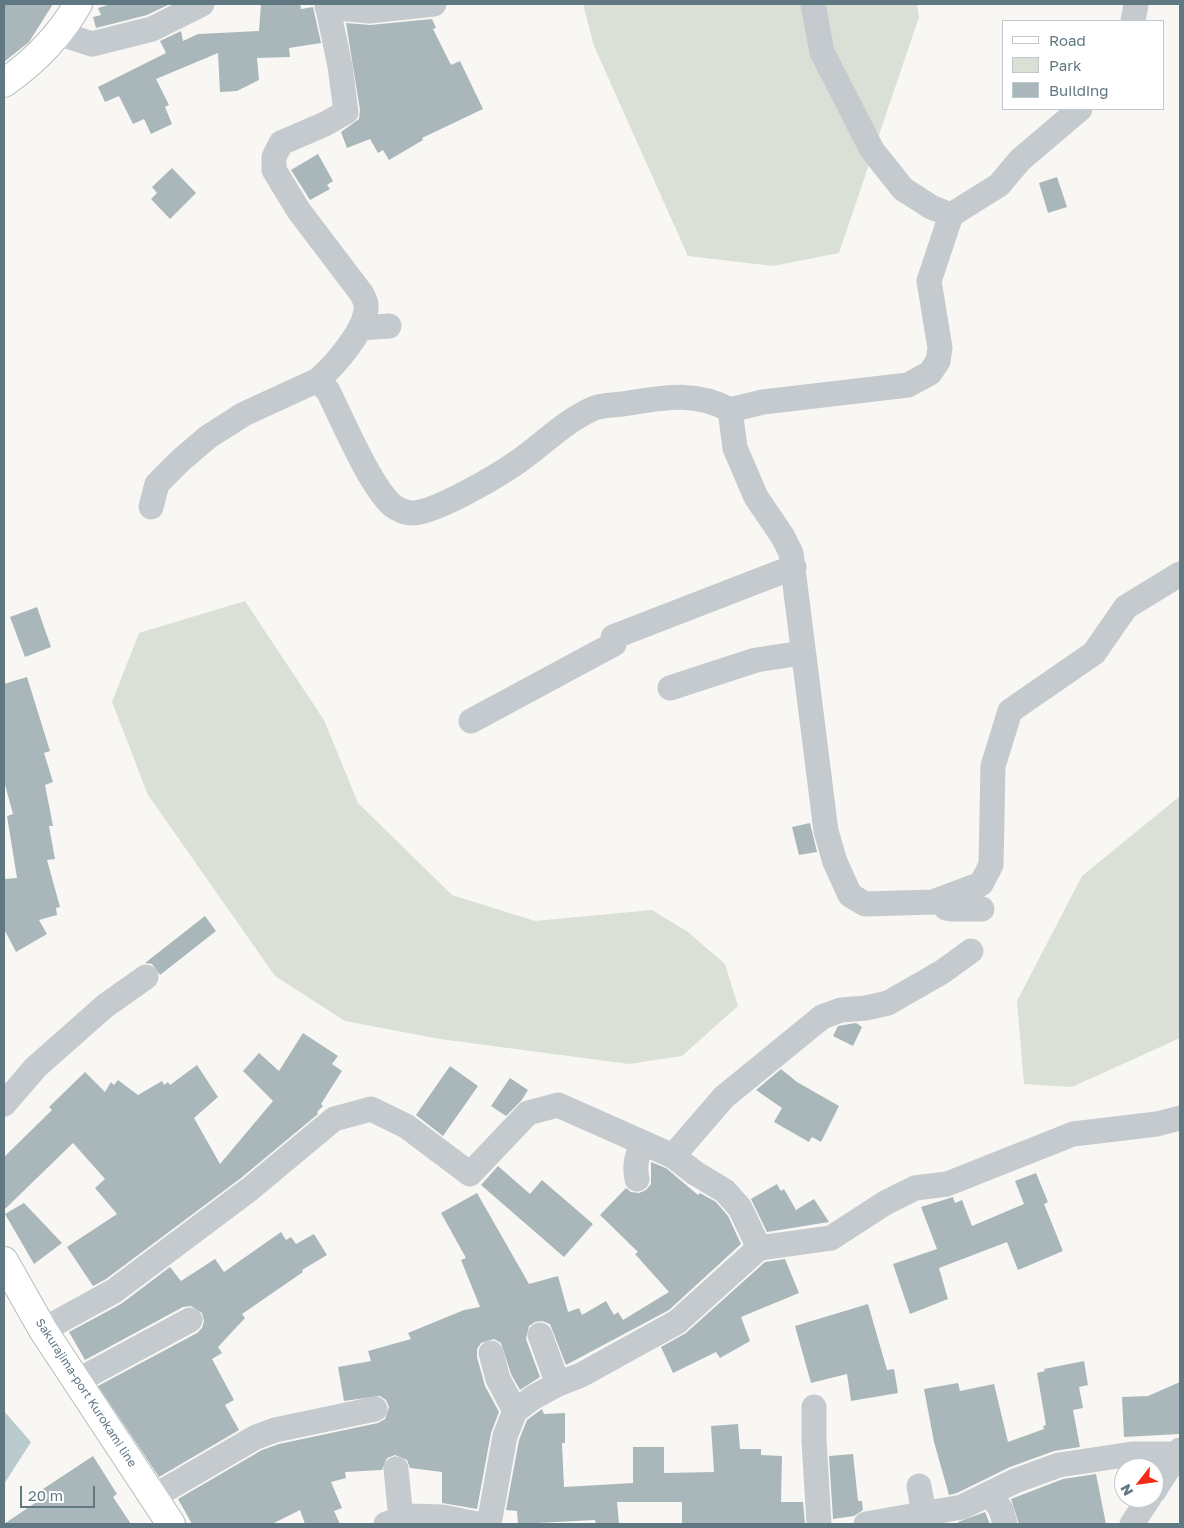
<!DOCTYPE html>
<style>
body{margin:0}
#map{position:relative;width:1184px;height:1528px;overflow:hidden;background:#f8f7f4;font-family:"Golos Text",sans-serif}
canvas{display:block}
.frame{position:absolute;inset:0;border:5px solid #5f7882;pointer-events:none}
.legend{position:absolute;left:1002px;top:20px;width:162px;height:90px;box-sizing:border-box;background:#fff;border:1px solid #bfc9cd;margin:0;padding:6px 9px;list-style:none;font-size:15px;color:#5f7882}
.legend li{display:flex;align-items:center;gap:10px;height:25px}
.legend b{width:25px;border:1px solid #bfc9cd}
.north{position:absolute;left:1114px;top:1458px;width:50px;height:50px;box-sizing:border-box;background:#fff;border:1px solid #bfc9cd;border-radius:50%;rotate:240deg;font-size:14px;font-weight:700;line-height:20px;text-align:center;color:#5f7882}
.north::after{content:'';display:block;margin:auto;width:18px;height:22px;background:#f52916;clip-path:polygon(50% 0,100% 100%,50% 72%,0 100%)}
.scale{position:absolute;left:20px;top:1486px;width:75px;height:22px;box-sizing:border-box;border:2px solid #5f7882;border-top:0;padding-left:6px;font-size:15px;line-height:18px;white-space:nowrap;color:#5f7882;-webkit-text-stroke:4px #fff;paint-order:stroke}
</style>
<div id="map">
<canvas width="1184" height="1528"></canvas>
<div class="frame"></div>
<ul class="legend">
<li><b style="height:6px;background:#fff"></b>Road</li>
<li><b style="height:14px;background:#dae0d5"></b>Park</li>
<li><b style="height:14px;background:#aab7ba"></b>Building</li>
</ul>
<div class="north">N</div>
<div class="scale">20 m</div>
</div>
<script>
const c = document.querySelector('canvas').getContext('2d');
c.lineJoin = 'round';
function fillPath(path, color) { c.fillStyle = color; c.fill(path, 'evenodd'); }
function stroke(path, color, width, dash) { c.strokeStyle = color; c.lineWidth = width; c.lineCap = dash ? 'butt' : 'round'; c.setLineDash(dash || []); c.stroke(path); }
function write(font, color, halo, rows, align = 'center') {
  c.font = font + ' "Golos Text",sans-serif'; c.lineWidth = 5; c.setLineDash([]); c.textBaseline = 'middle'; c.strokeStyle = halo; c.fillStyle = color; for (const [text, x, y, turn = 0] of rows) {
    c.save(); c.translate(x, y); c.rotate((+turn || 0) * Math.PI / 180); c.textAlign = isNaN(turn) ? turn : align; if (halo) c.strokeText(text, 0, 0); c.fillText(text, 0, 0); c.restore();
  }
}
fillPath(new Path2D(`
 M 583,4 L 917,4 L 919,17 L 839,253 L 773,266 L 688,256 L 594,46 Z
 M 245,601 L 324,720 L 358,803 L 452,895 L 535,921 L 652,910 L 688,932 L 725,964 L 738,1006 L 682,1056 L 629,1064 L 440,1039 L 345,1021 L 275,976 L 148,795 L 112,702 L 139,633 Z
 M 1180,796 L 1180,1038 L 1072,1087 L 1024,1084 L 1017,1001 L 1082,876 Z`), '#dae0d5');
fillPath(new Path2D(`
 M 4,1411 L 31,1442 L 4,1484 Z`), '#bacbcd');
fillPath(new Path2D(`
 M 4,4 L 53,4 L 29,42 L 4,62 Z
 M 111,4 L 170,4 L 147,15 L 96,28 L 93,17 L 101,15 L 98,8 Z
 M 261,4 L 300,4 L 301,9 L 313,7 L 321,43 L 289,48 L 290,57 L 257,58 L 259,80 L 237,91 L 220,92 L 218,53 L 156,79 L 169,105 L 165,107 L 172,124 L 151,134 L 144,119 L 133,124 L 119,96 L 105,102 L 98,87 L 166,53 L 160,41 L 181,31 L 183,41 L 198,34 L 259,31 Z
 M 432,19 L 436,28 L 433,29 L 451,65 L 460,61 L 483,109 L 422,138 L 423,140 L 389,160 L 383,150 L 378,153 L 370,139 L 347,148 L 341,132 L 359,119 L 360,110 L 346,23 L 370,25 Z
 M 318,154 L 333,181 L 327,185 L 330,189 L 310,200 L 291,170 Z
 M 172,168 L 196,193 L 170,219 L 151,199 L 157,193 L 152,187 Z
 M 1057,177 L 1067,207 L 1048,213 L 1039,183 Z
 M 37,607 L 51,647 L 25,657 L 10,617 Z
 M 27,677 L 50,751 L 44,753 L 53,782 L 45,785 L 53,826 L 49,826 L 55,859 L 47,860 L 60,907 L 56,908 L 57,915 L 39,920 L 47,934 L 16,952 L 4,929 L 4,879 L 17,878 L 7,816 L 13,814 L 4,781 L 4,684 Z
 M 810,823 L 817,852 L 799,855 L 792,827 Z
 M 205,916 L 216,931 L 160,975 L 152,964 L 145,963 Z
 M 856,1023 L 862,1027 L 853,1046 L 833,1036 L 838,1026 Z
 M 303,1033 L 338,1056 L 332,1064 L 342,1071 L 321,1104 L 323,1106 L 317,1112 L 318,1114 L 241,1178 L 106,1279 L 93,1286 L 67,1247 L 117,1214 L 95,1188 L 105,1179 L 73,1143 L 4,1210 L 4,1157 L 52,1110 L 49,1107 L 85,1072 L 105,1092 L 111,1082 L 114,1085 L 118,1080 L 138,1095 L 162,1081 L 164,1085 L 168,1082 L 170,1085 L 197,1065 L 218,1097 L 194,1118 L 220,1164 L 273,1101 L 243,1071 L 259,1053 L 279,1071 Z
 M 450,1066 L 478,1086 L 443,1136 L 416,1115 Z
 M 781,1069 L 797,1082 L 839,1106 L 821,1142 L 812,1137 L 809,1142 L 774,1122 L 782,1108 L 756,1090 Z
 M 510,1078 L 528,1090 L 521,1101 L 506,1116 L 491,1106 Z
 M 651,1162 L 666,1168 L 698,1195 L 700,1193 L 716,1202 L 728,1216 L 741,1244 L 669,1310 L 566,1365 L 550,1324 L 542,1321 L 535,1322 L 529,1326 L 526,1339 L 540,1377 L 520,1390 L 511,1374 L 501,1343 L 494,1339 L 481,1343 L 477,1349 L 477,1357 L 485,1386 L 499,1412 L 491,1433 L 477,1509 L 442,1503 L 442,1472 L 410,1468 L 407,1460 L 395,1455 L 387,1458 L 382,1470 L 345,1472 L 346,1478 L 331,1482 L 342,1508 L 334,1511 L 340,1524 L 305,1524 L 300,1510 L 272,1524 L 192,1524 L 178,1499 L 262,1450 L 279,1444 L 378,1423 L 385,1419 L 389,1407 L 386,1400 L 380,1396 L 344,1401 L 338,1367 L 371,1361 L 368,1351 L 411,1339 L 408,1333 L 464,1310 L 480,1307 L 461,1260 L 466,1258 L 441,1213 L 477,1193 L 529,1284 L 558,1276 L 568,1312 L 579,1308 L 582,1315 L 606,1301 L 614,1315 L 618,1312 L 623,1320 L 669,1292 L 635,1254 L 638,1252 L 600,1215 L 626,1188 L 631,1192 L 639,1193 L 646,1190 L 651,1184 Z
 M 498,1166 L 530,1194 L 542,1180 L 593,1224 L 564,1257 L 481,1185 Z
 M 1036,1173 L 1048,1202 L 1044,1204 L 1063,1251 L 1018,1270 L 1007,1242 L 939,1268 L 948,1299 L 910,1314 L 893,1264 L 937,1249 L 921,1207 L 953,1197 L 955,1203 L 962,1200 L 972,1226 L 1024,1204 L 1015,1181 Z
 M 777,1184 L 781,1191 L 784,1189 L 796,1210 L 814,1199 L 829,1222 L 767,1232 L 751,1199 Z
 M 24,1203 L 62,1243 L 34,1264 L 5,1214 Z
 M 281,1232 L 286,1240 L 291,1237 L 296,1244 L 314,1234 L 327,1255 L 302,1270 L 303,1272 L 242,1314 L 245,1318 L 218,1347 L 222,1353 L 212,1359 L 234,1400 L 225,1405 L 239,1430 L 159,1477 L 98,1386 L 197,1333 L 202,1328 L 204,1321 L 202,1313 L 191,1306 L 183,1307 L 85,1360 L 69,1332 L 121,1304 L 170,1267 L 181,1281 L 215,1259 L 224,1272 Z
 M 785,1259 L 799,1293 L 741,1317 L 750,1341 L 720,1358 L 716,1352 L 673,1373 L 661,1347 L 686,1333 L 765,1262 Z
 M 868,1304 L 887,1370 L 894,1369 L 898,1393 L 851,1401 L 847,1374 L 811,1383 L 795,1326 Z
 M 1084,1361 L 1088,1385 L 1079,1387 L 1083,1408 L 1073,1410 L 1080,1447 L 1054,1451 L 1010,1467 L 957,1493 L 949,1495 L 934,1442 L 924,1389 L 958,1383 L 960,1391 L 994,1384 L 1008,1442 L 1044,1429 L 1043,1426 L 1046,1425 L 1037,1373 L 1045,1371 L 1044,1369 Z
 M 1180,1382 L 1180,1434 L 1124,1437 L 1122,1397 L 1148,1396 Z
 M 542,1409 L 544,1414 L 565,1413 L 565,1443 L 562,1443 L 564,1487 L 633,1483 L 633,1447 L 664,1447 L 664,1473 L 714,1472 L 711,1426 L 738,1424 L 740,1449 L 761,1449 L 761,1455 L 782,1456 L 781,1502 L 803,1502 L 805,1524 L 682,1524 L 682,1502 L 617,1502 L 619,1524 L 596,1524 L 595,1520 L 518,1524 L 517,1511 L 506,1510 L 519,1440 L 527,1420 Z
 M 853,1454 L 858,1501 L 862,1501 L 863,1510 L 854,1516 L 833,1519 L 829,1456 Z
 M 93,1456 L 117,1494 L 113,1497 L 131,1524 L 4,1524 L 38,1501 L 34,1495 Z
 M 1096,1474 L 1106,1524 L 1019,1524 L 1011,1499 L 1063,1479 Z
 M 985,1512 L 990,1524 L 958,1524 L 958,1522 Z`), '#aab7ba');
const primary = new Path2D(`
 M 4,83 C 34,62 60,36 78,4
 M 4,1261 L 43,1330 L 171,1524`);
stroke(primary, '#b5bcbf', 30);
stroke(new Path2D(`
 M 327,4 L 340,66 L 346,112 L 325,124 L 281,143 L 274,157 L 274,170 L 299,211 L 362,294 C 363,297 366,301 366,305 C 368,328 335,365 318,380 L 328,391 C 343,421 370,486 393,506 C 397,509 406,513 411,513 C 434,514 499,475 519,461 C 543,444 563,423 590,410 C 599,405 613,405 623,404 C 662,398 693,390 730,410 L 763,402 L 908,385 L 930,373 L 938,361 L 940,348 L 929,281 L 951,215 L 999,185 L 1020,160 L 1080,109
 M 813,4 L 822,52 L 872,150 L 903,189 L 931,207 L 951,215
 M 327,7 L 369,11 L 434,4
 M 1133,21 L 1136,4
 M 58,33 L 92,44 L 152,29 L 202,4
 M 361,328 L 389,326
 M 730,410 L 735,448 L 756,497 L 783,537 L 791,553 L 826,831 L 835,862 L 850,895 L 865,904 L 933,902 L 981,884 L 991,865 L 993,766 L 1010,711 L 1094,653 L 1126,607 L 1180,574
 M 151,507 L 157,484 L 181,460 L 208,437 L 244,414 L 318,380
 M 670,688 L 756,660 L 802,653
 M 471,721 L 614,644 L 613,637 L 794,567
 M 940,900 L 946,908 L 951,909 L 982,909
 M 4,1104 L 36,1067 L 105,1006 L 146,977
 M 673,1156 L 724,1097 L 822,1017 L 841,1010 L 866,1008 L 888,1003 L 942,972 L 971,951
 M 637,1179 C 634,1164 637,1156 643,1143
 M 43,1330 L 114,1291 L 250,1189 L 334,1119 L 371,1109 L 406,1126 L 470,1174 L 528,1113 L 558,1105 L 673,1156 L 695,1173 L 725,1191 L 740,1208 L 759,1248
 M 540,1335 L 558,1384
 M 491,1353 L 498,1379 L 515,1411
 M 77,1381 L 190,1320
 M 814,1407 L 814,1440 L 819,1524
 M 396,1469 L 401,1519
 M 919,1486 L 924,1514
 M 1154,1491 L 1180,1450
 M 990,1493 L 1001,1510 L 1005,1524
 M 153,1497 L 256,1437 L 275,1430 L 375,1409
 M 386,1524 L 409,1516 L 443,1517 L 477,1524
 M 489,1524 L 505,1436 L 515,1411 L 534,1397 L 558,1384 L 581,1375 L 677,1322 L 759,1248 L 831,1238 L 885,1203 L 915,1188 L 947,1184 L 1073,1134 L 1157,1124 L 1180,1118
 M 866,1524 L 962,1507 L 1015,1481 L 1059,1465 L 1132,1454 L 1177,1454
 M 1132,1524 L 1149,1498`), '#c4cacd', 25);
stroke(primary, '#fff', 28);
write('12px', '#5f7882', '#fff', [
 ["Sakurajima-port Kurokami line",86,1393,57]
]);
</script>
